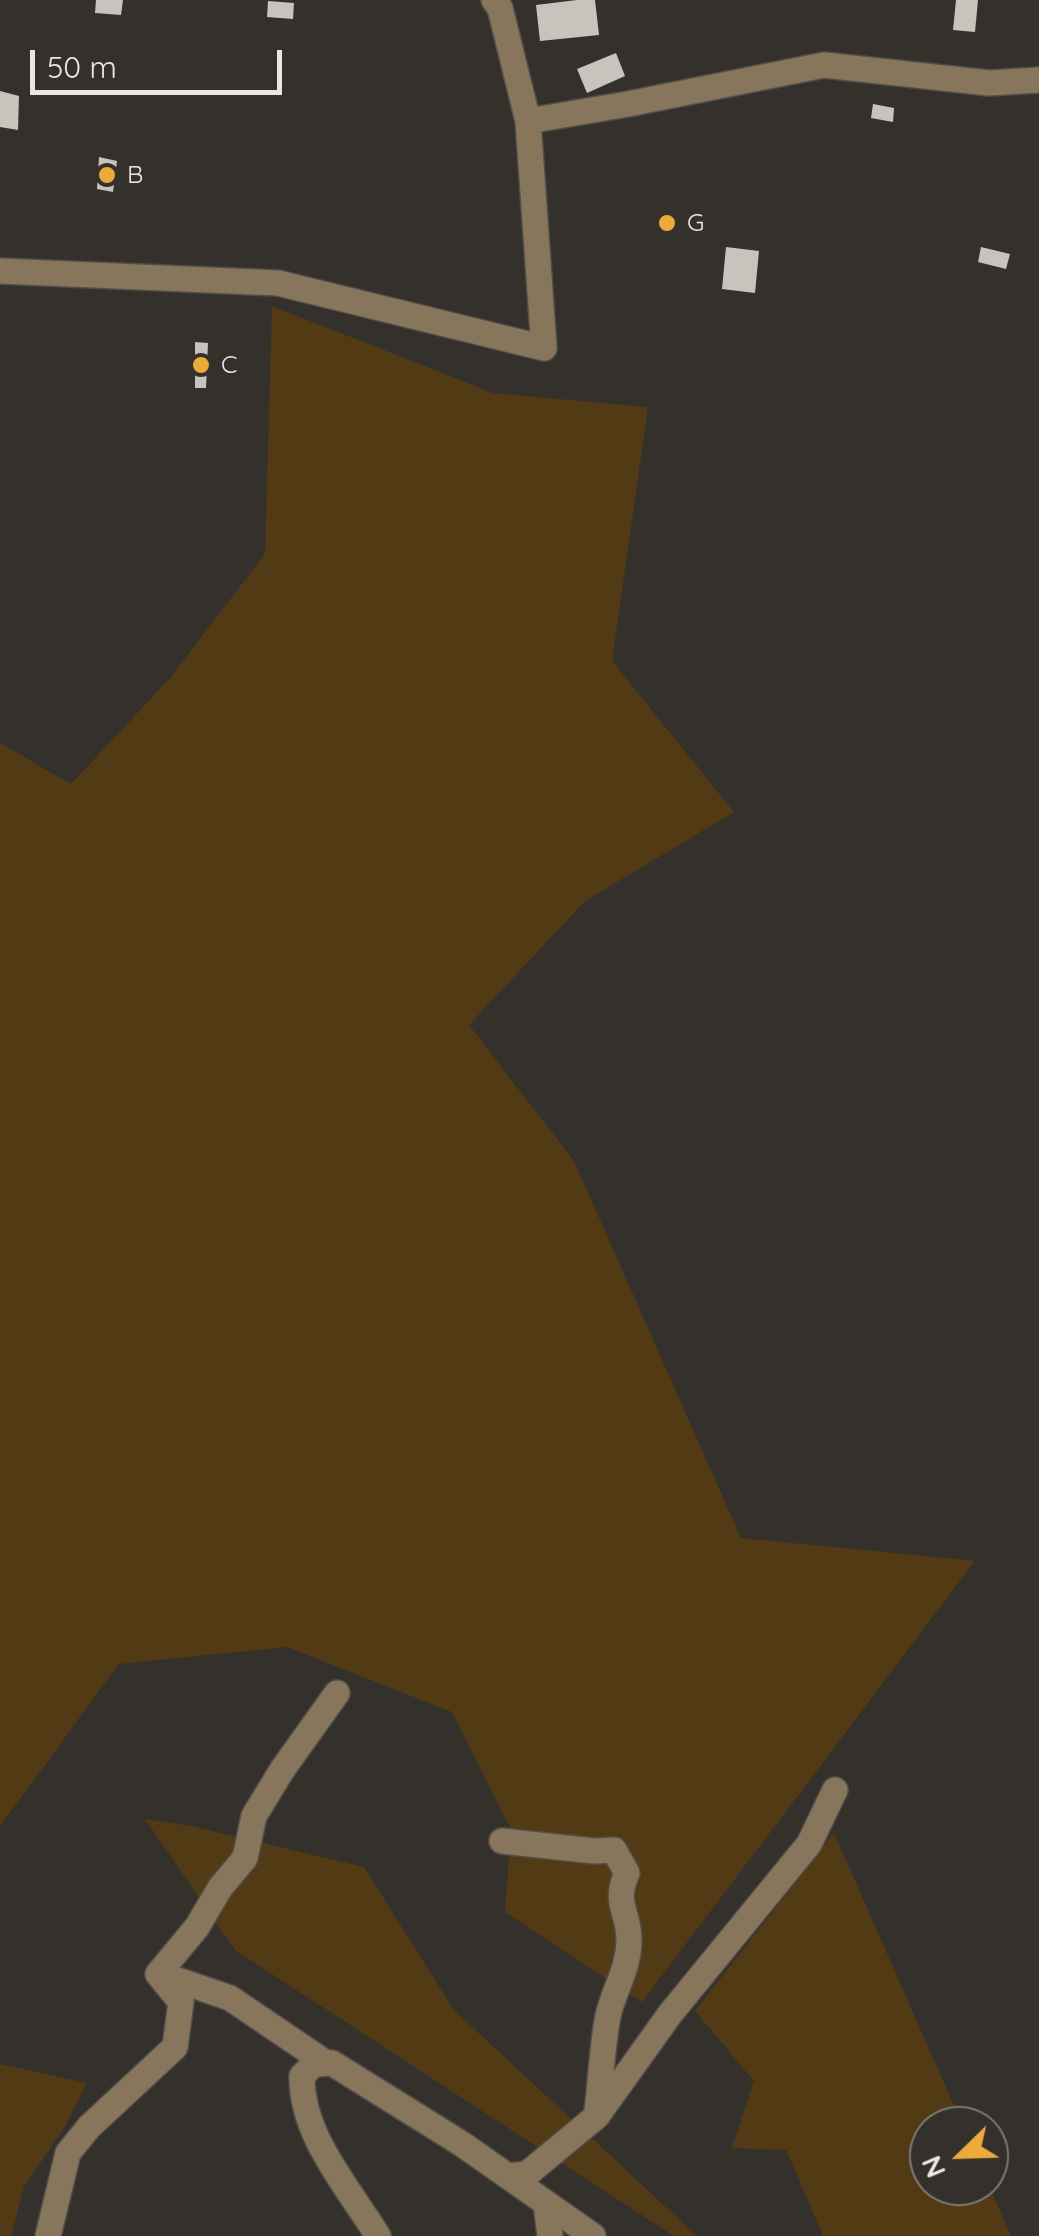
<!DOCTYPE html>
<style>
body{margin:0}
#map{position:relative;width:1039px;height:2236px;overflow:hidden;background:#34312c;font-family:Quicksand,sans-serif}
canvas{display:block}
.north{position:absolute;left:909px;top:2106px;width:100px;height:100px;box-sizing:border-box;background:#34312c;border:2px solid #7c7a76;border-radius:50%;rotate:247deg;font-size:28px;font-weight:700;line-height:40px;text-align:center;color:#e9e7e4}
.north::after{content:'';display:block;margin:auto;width:35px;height:45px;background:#ebaa39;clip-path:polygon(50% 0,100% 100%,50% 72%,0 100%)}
.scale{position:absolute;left:30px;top:50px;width:252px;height:45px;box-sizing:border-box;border:5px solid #e9e7e4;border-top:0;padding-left:12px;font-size:30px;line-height:35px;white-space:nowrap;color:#e9e7e4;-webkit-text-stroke:8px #34312c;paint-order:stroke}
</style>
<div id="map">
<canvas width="1039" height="2236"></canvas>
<div class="north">N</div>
<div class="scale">50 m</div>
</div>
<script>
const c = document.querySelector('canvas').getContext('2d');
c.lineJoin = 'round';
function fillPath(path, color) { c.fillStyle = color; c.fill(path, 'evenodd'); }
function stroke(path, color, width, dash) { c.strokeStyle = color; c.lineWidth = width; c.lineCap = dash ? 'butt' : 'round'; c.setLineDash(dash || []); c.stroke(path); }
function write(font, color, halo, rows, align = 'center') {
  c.font = font + ' Quicksand,sans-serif'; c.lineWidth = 10; c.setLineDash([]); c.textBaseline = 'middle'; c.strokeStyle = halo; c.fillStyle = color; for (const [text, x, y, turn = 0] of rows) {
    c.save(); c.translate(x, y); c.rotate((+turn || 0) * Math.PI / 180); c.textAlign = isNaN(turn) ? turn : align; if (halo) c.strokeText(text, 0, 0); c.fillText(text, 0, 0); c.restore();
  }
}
fillPath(new Path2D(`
 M 272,306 L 493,393 L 648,407 L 612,661 L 734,812 L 585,901 L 469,1025 L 574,1161 L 741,1538 L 975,1561 L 642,2002 L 505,1912 L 511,1829 L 452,1712 L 287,1647 L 119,1664 L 0,1826 L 0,743 L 71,784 L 170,678 L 265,554 Z
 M 145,1819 L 191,1826 L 364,1867 L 454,2010 L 697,2236 L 674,2236 L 235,1950 Z
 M 834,1833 L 963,2126 L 929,2126 L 929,2186 L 989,2186 L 1011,2236 L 823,2236 L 786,2150 L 732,2148 L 754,2081 L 695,2011 Z
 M 0,2064 L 87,2083 L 66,2125 L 24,2187 L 11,2236 L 0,2236 Z`), '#523a14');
fillPath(new Path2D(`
 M 96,0 L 123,0 L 121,15 L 95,13 Z
 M 577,0 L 595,0 L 599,35 L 540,41 L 536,5 Z
 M 956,0 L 978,0 L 975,32 L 953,30 Z
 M 268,1 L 294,3 L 293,19 L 267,17 Z
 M 616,53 L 625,76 L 587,93 L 577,69 Z
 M 0,91 L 19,96 L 18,130 L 0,127 Z
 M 873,104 L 894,108 L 893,122 L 871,118 Z
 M 99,157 L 117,161 L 113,192 L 97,189 Z
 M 673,214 L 674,232 L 661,232 L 660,215 Z
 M 726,247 L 759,251 L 755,293 L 722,289 Z
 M 981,247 L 1010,254 L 1006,269 L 978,262 Z
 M 195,342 L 208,343 L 206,388 L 195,388 Z`), '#c8c4bd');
const minor = new Path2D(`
 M 494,0 L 500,8 L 528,121
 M 0,271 L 278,283 L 544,348 L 528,121 L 628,104 L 824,65 L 989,83 L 1039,80
 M 502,1841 L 594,1851 L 614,1850 L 627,1873 C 613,1904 629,1911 629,1940 C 629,1969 614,1989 608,2016 C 602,2047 601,2080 597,2111
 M 158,1974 L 197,1927 L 220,1888 L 245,1858 L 254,1816 L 282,1770 L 337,1693
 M 160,1974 L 230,1998 L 326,2063
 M 508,2176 L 527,2174 L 597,2116 L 670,2014 L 809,1844 L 835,1790
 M 546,2203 L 550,2236
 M 48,2236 L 68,2153 L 89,2127 L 175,2047 L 181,2002 L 158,1974
 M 378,2236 C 348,2187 301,2135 302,2076 L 314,2064 L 332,2063 L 462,2144 L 593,2236`);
stroke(minor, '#514e49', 28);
stroke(minor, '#88765c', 25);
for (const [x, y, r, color] of [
 [107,175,10,"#ebaa39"],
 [667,223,10,"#ebaa39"],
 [201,365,10,"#ebaa39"]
]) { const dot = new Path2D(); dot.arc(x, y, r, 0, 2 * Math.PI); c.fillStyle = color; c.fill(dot); stroke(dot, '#34312c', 4); }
write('25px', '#e9e7e4', '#34312c', [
 ["B",127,175],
 ["G",687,223],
 ["C",221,365]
], 'left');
</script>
